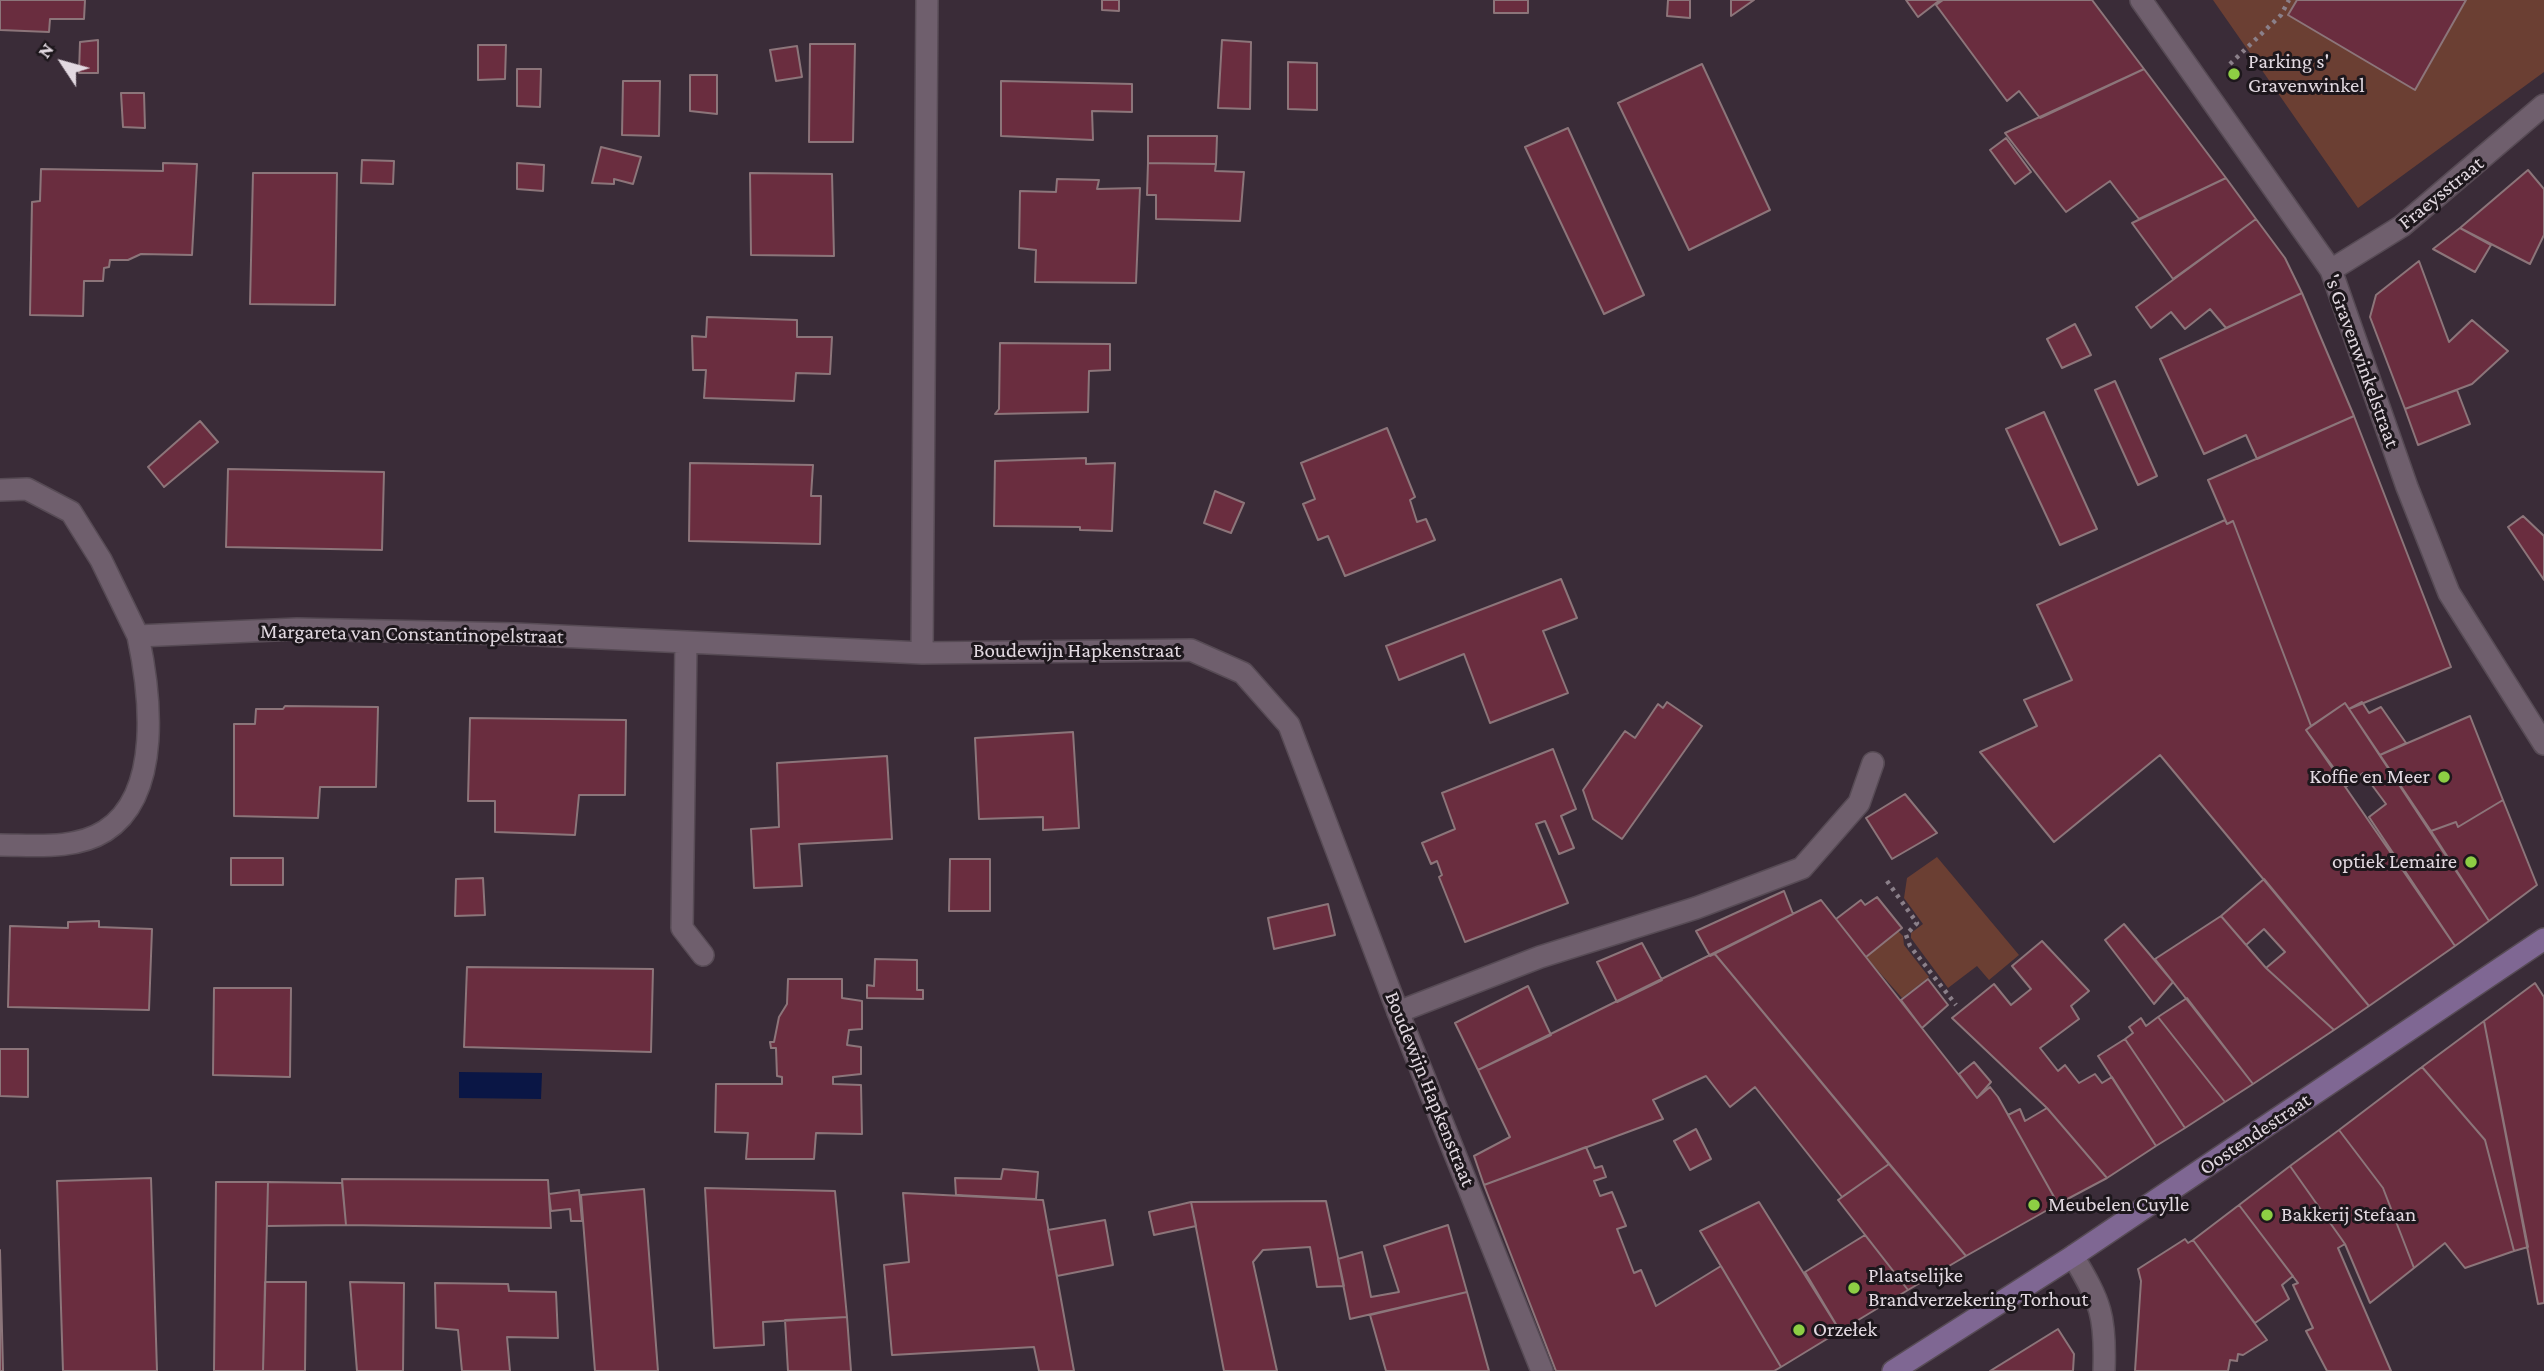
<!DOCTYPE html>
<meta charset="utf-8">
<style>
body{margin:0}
#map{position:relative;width:2544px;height:1371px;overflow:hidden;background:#3a2c38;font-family:"Crimson Pro",serif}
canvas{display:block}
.north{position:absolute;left:28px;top:28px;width:70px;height:70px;-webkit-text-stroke:5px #1d171c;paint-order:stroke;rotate:306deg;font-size:19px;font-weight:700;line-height:28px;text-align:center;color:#e2d9e1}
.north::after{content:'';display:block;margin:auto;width:24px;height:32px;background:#e2d9e1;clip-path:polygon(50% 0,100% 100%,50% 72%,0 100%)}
</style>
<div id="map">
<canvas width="2544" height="1371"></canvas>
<div class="north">N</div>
</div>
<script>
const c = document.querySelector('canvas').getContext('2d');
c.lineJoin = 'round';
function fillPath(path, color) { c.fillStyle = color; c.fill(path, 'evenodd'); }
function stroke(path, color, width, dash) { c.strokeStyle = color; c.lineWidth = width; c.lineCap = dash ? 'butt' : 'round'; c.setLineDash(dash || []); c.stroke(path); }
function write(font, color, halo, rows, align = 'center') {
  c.font = font + ' "Crimson Pro",serif'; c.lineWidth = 6; c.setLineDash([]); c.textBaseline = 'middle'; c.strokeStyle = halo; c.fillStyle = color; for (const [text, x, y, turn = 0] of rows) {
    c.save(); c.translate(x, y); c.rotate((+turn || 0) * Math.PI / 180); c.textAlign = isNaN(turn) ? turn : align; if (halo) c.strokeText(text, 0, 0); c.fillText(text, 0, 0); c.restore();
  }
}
fillPath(new Path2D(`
 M 2213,0 L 2544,0 L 2544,72 L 2358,208 Z
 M 1937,857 L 2019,955 L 1989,980 L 1977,966 L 1948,988 L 1911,938 L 1911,933 L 1923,924 L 1904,898 L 1907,878 Z
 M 1898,931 L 1903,936 L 1904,945 L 1929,977 L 1902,998 L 1866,957 Z`), '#6b3f33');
fillPath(new Path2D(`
 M 459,1072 L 542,1073 L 541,1099 L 459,1098 Z`), '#0a1645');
const building = new Path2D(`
 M 0,0 L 85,0 L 84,19 L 50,19 L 49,32 L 0,30 Z
 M 1102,0 L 1119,0 L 1119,11 L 1102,10 Z
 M 1494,0 L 1528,0 L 1528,13 L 1494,13 Z
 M 1668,0 L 1690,0 L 1690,18 L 1667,16 Z
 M 1731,0 L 1754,0 L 1731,16 Z
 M 1906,0 L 1940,0 L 1918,17 Z
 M 1943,0 L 2092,0 L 2144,69 L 2040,118 L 2019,91 L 2007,101 L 1936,5 Z
 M 2297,0 L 2466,0 L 2415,90 L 2288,15 Z
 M 98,40 L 98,73 L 79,73 L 80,42 Z
 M 1222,40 L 1251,42 L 1250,109 L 1218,108 Z
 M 810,44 L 855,44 L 853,142 L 809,142 Z
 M 478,45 L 506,45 L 505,79 L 478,80 Z
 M 797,46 L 802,77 L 776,81 L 770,50 Z
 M 1288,62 L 1317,63 L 1317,110 L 1288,109 Z
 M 1702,64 L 1770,210 L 1689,250 L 1618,103 Z
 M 517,69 L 541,69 L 540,107 L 517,106 Z
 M 2144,69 L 2226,178 L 2139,219 L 2110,181 L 2066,212 L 2005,133 Z
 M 690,75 L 717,75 L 717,114 L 690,111 Z
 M 623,81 L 660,81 L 659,136 L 622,135 Z
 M 1001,81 L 1132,84 L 1132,112 L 1092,111 L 1093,140 L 1001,136 Z
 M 121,93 L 144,93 L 145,128 L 123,127 Z
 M 1568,128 L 1644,295 L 1604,314 L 1525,147 Z
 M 1148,136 L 1217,136 L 1216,164 L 1148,163 Z
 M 2006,138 L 2031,172 L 2015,184 L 1990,150 Z
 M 601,147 L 641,157 L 633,184 L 614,179 L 614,184 L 592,183 Z
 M 362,160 L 394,161 L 393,184 L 361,183 Z
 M 163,163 L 197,164 L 192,255 L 141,254 L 128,260 L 110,260 L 109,267 L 104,268 L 103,281 L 84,281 L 83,316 L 30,315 L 32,202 L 40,201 L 41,169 L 163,171 Z
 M 517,163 L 544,165 L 543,191 L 517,189 Z
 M 1148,163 L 1216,164 L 1215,171 L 1244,172 L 1240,221 L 1156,219 L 1156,195 L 1147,195 Z
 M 2528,170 L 2544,189 L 2544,235 L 2530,264 L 2460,228 Z
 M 253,173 L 337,173 L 335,305 L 250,304 Z
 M 750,173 L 832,174 L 834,256 L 751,255 Z
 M 2226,178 L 2256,219 L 2173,279 L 2132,223 Z
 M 1057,179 L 1099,180 L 1097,189 L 1140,188 L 1136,283 L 1035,282 L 1036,250 L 1019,248 L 1020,191 L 1056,192 Z
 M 2256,219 L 2285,258 L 2302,293 L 2226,328 L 2210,309 L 2185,329 L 2171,312 L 2151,328 L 2136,307 Z
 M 2460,228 L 2491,245 L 2475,272 L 2433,249 Z
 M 2419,261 L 2449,342 L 2472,320 L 2508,351 L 2472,384 L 2405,409 L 2370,317 L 2376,295 Z
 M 2302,293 L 2354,416 L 2257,459 L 2246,435 L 2204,454 L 2160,359 Z
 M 707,317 L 797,320 L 797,337 L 832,337 L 830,374 L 796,373 L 794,401 L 704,398 L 706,370 L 693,370 L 692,336 L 706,337 Z
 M 2075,324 L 2091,355 L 2062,368 L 2047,339 Z
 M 1000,343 L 1110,344 L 1110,370 L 1089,371 L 1088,412 L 995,414 L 999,409 Z
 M 2115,381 L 2157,476 L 2138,485 L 2095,390 Z
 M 2457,390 L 2470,424 L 2418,445 L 2405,409 Z
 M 2044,412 L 2097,529 L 2060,545 L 2006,429 Z
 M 2354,416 L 2451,667 L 2349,709 L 2345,703 L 2311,726 L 2233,521 L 2227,524 L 2208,480 Z
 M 200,421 L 218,442 L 164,487 L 148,467 Z
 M 1387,428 L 1415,497 L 1410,500 L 1417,522 L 1426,519 L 1435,540 L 1345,576 L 1328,536 L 1318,540 L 1303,504 L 1315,499 L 1301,463 Z
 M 1086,458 L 1086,464 L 1115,463 L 1112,531 L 1080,530 L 1080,527 L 994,526 L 995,461 Z
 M 690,463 L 813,465 L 811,496 L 821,496 L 820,544 L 689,541 Z
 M 228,469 L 384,472 L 382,550 L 226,547 Z
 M 1215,491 L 1244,503 L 1231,533 L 1204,523 Z
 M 2523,516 L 2544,536 L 2544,580 L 2508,527 Z
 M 2225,520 L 2227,524 L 2233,521 L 2311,726 L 2306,730 L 2455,946 L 2369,1006 L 2160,755 L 2054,842 L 1980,752 L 2037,726 L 2024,700 L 2072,680 L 2037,605 Z
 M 1561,579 L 1577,618 L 1543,631 L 1568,693 L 1490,723 L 1464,654 L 1399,680 L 1386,646 Z
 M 1667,702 L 1702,726 L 1622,839 L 1593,819 L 1583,790 L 1625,731 L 1635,738 L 1658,704 L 1663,708 Z
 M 2362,702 L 2369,713 L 2381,707 L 2406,743 L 2380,755 L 2349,709 Z
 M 2345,703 L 2489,921 L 2455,946 L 2369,817 L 2386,804 L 2363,773 L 2347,786 L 2306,730 Z
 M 285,706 L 378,707 L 376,787 L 320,787 L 318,818 L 234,816 L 234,724 L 255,724 L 256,709 L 283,709 Z
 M 2470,716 L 2503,800 L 2458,827 L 2456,822 L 2431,831 L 2380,755 Z
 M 470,718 L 626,720 L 625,795 L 579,795 L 575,835 L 495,832 L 495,801 L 468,801 Z
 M 1073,732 L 1079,828 L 1043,830 L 1043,817 L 979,819 L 975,738 Z
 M 1553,749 L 1576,809 L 1561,816 L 1574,848 L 1559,854 L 1545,821 L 1536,824 L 1568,903 L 1465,942 L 1439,877 L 1442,875 L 1437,861 L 1431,864 L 1422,843 L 1455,829 L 1442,793 Z
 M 887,756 L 892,839 L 799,844 L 802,886 L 754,888 L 751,829 L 779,827 L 777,763 Z
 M 1905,794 L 1937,833 L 1892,859 L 1866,818 Z
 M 2503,800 L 2537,885 L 2489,921 L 2431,831 L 2456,822 L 2458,827 Z
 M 231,858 L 283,858 L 283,885 L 231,885 Z
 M 950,859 L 990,859 L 990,911 L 949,911 Z
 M 483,878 L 485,915 L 455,916 L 456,879 Z
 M 2264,879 L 2369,1006 L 2334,1030 L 2266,968 L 2285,952 L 2264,929 L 2246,945 L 2221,916 Z
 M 1784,891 L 1793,914 L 1710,956 L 1696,931 Z
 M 1877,897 L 1902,928 L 1866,957 L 1836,919 L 1861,900 L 1865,905 Z
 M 1821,900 L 1977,1098 L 1990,1087 L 1998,1097 L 2058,1204 L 1966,1256 L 1714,953 Z
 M 1328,904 L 1335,935 L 1274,949 L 1268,918 Z
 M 2221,916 L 2266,968 L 2334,1030 L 2253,1084 L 2155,959 Z
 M 99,921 L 99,927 L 152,929 L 149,1010 L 8,1007 L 10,926 L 68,928 L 68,922 Z
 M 2124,924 L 2173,982 L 2154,1004 L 2105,940 Z
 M 2042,941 L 2089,991 L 2071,1006 L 2079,1019 L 2040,1048 L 2058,1071 L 2065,1065 L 2079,1083 L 2095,1074 L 2102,1083 L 2112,1077 L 2156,1146 L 2107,1178 L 2047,1108 L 1952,1018 L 1994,984 L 2011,1005 L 2031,989 L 2012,966 Z
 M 1642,943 L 1662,980 L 1617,1002 L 1597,962 Z
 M 1714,953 L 1889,1164 L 1842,1197 L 1755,1087 L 1730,1107 L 1706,1076 L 1653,1100 L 1663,1119 L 1484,1185 L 1474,1156 L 1510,1137 L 1478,1070 Z
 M 875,959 L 917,960 L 917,990 L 923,990 L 923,999 L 867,998 L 867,985 L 874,986 Z
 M 467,967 L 653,969 L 651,1052 L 464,1047 Z
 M 788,979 L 842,979 L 842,998 L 862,1001 L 862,1029 L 849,1030 L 847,1045 L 861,1047 L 861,1074 L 833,1077 L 833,1084 L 861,1085 L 862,1134 L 816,1133 L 814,1159 L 746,1159 L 748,1133 L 715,1132 L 716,1084 L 782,1084 L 782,1077 L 777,1076 L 776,1048 L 771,1048 L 770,1042 L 774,1042 L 779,1017 L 787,1004 Z
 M 1928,979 L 1948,1005 L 1922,1028 L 1901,1000 Z
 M 2535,983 L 2544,997 L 2544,1303 L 2538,1304 L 2484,1021 Z
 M 1528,986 L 1551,1035 L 1478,1070 L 1455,1023 Z
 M 214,988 L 291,988 L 290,1077 L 213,1075 Z
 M 2187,998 L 2253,1084 L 2225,1102 L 2158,1017 Z
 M 2158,1017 L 2225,1102 L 2185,1128 L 2125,1039 L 2133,1033 L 2129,1027 L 2141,1018 L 2146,1026 Z
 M 2484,1021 L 2528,1247 L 2514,1251 L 2485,1140 L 2422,1067 Z
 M 2125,1039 L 2185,1128 L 2156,1146 L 2098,1056 Z
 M 0,1049 L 28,1049 L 28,1097 L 0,1096 Z
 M 1974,1062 L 1991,1082 L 1977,1098 L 1959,1074 Z
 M 2422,1067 L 2485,1140 L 2514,1251 L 2465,1268 L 2445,1243 L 2414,1268 L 2383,1188 L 2339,1130 Z
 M 2047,1108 L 2107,1178 L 2058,1204 L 2008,1115 L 2020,1109 L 2025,1121 Z
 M 1696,1129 L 1711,1159 L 1690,1170 L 1674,1141 Z
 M 2339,1130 L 2383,1188 L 2414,1268 L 2370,1303 L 2345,1244 L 2290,1166 Z
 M 1586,1147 L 1595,1168 L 1602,1166 L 1606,1177 L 1594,1181 L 1600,1196 L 1612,1192 L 1626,1226 L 1617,1229 L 1634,1273 L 1641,1270 L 1656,1306 L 1721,1266 L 1781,1367 L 1774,1371 L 1556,1371 L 1484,1185 Z
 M 1889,1164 L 1966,1256 L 1908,1290 L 1838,1200 Z
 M 2290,1166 L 2345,1244 L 2338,1248 L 2391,1371 L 2327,1371 L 2306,1331 L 2313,1328 L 2293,1285 L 2298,1283 L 2239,1205 Z
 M 1003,1169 L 1038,1172 L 1036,1199 L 956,1195 L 955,1178 L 1001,1179 Z
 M 151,1178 L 157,1371 L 63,1371 L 57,1181 Z
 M 342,1179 L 548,1180 L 551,1228 L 346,1225 Z
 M 216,1182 L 268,1182 L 263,1371 L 214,1371 Z
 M 268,1182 L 342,1183 L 346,1225 L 267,1226 Z
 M 705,1188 L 835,1191 L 847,1317 L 763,1322 L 764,1345 L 714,1348 Z
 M 644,1189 L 658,1371 L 595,1371 L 581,1195 Z
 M 579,1190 L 582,1221 L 571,1221 L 570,1209 L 551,1211 L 549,1194 Z
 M 903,1193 L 1043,1200 L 1074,1371 L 1039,1371 L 1034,1347 L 892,1355 L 884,1265 L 909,1262 Z
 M 1326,1201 L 1344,1286 L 1317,1287 L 1310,1247 L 1263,1250 L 1253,1262 L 1277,1371 L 1224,1371 L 1191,1202 Z
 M 1191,1202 L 1196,1226 L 1154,1235 L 1149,1212 Z
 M 1759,1202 L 1840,1331 L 1781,1367 L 1700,1231 Z
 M 2239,1205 L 2293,1276 L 2282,1285 L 2289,1299 L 2255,1323 L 2193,1240 Z
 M 1105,1220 L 1113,1265 L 1057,1276 L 1048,1230 Z
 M 1448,1225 L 1467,1292 L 1350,1319 L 1338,1259 L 1362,1252 L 1371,1297 L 1399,1292 L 1384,1246 Z
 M 1865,1235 L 1908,1290 L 1840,1331 L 1805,1272 Z
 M 2185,1239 L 2188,1243 L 2193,1240 L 2267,1340 L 2243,1355 L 2238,1354 L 2237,1361 L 2230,1360 L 2228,1371 L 2135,1371 L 2141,1281 L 2138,1269 Z
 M 0,1250 L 3,1371 L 0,1371 Z
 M 265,1282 L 306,1282 L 305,1371 L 263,1371 Z
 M 350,1282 L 404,1283 L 403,1371 L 357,1371 Z
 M 435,1283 L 508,1284 L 509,1291 L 556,1292 L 558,1338 L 507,1337 L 510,1371 L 462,1371 L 458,1330 L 436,1328 Z
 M 1467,1292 L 1489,1371 L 1386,1371 L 1370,1315 Z
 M 847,1317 L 851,1371 L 788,1371 L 785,1320 Z
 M 2058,1329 L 2074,1354 L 2073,1371 L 1990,1371 Z`);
fillPath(building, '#6a2d3f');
stroke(building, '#8c757a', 2);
const lane = new Path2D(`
 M 1398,1012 L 1540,957 L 1696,908 L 1802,868 L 1859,803 L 1873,763`);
const street = new Path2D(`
 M 2141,0 L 2331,270 L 2407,487 L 2449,593 L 2544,744
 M 2331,270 L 2402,226 L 2544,105
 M 0,490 L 27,489 L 71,512 L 101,560 L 138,636 L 297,629 L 515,634 L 922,653 L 1191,650 L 1243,673 L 1289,725 L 1398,1012 L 1542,1371
 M 686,642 L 682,928 L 703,955
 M 922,653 L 927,0
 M 0,845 C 34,845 75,850 105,831 C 163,794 150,692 138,636
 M 2073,1256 C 2101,1303 2106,1316 2104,1371`);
const secondary = new Path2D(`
 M 1893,1371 L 2073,1256 L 2544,939`);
stroke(lane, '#574b55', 24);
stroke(street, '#574b55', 24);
stroke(secondary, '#574b55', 24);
stroke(new Path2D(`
 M 2230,64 L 2281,15 L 2289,0
 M 1887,881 L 1917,923 L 1906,935 L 1910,946 L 1956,1005`), '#8b808a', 4.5, [3.5, 5]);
stroke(lane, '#6f5f6d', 21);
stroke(street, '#6f5f6d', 21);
stroke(secondary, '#7f6793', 21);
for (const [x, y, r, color] of [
 [2234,74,7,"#8dce44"],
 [2444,777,7,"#8dce44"],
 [2471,862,7,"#8dce44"],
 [2034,1205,7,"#8dce44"],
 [2267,1215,7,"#8dce44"],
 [1854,1288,7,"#8dce44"],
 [1799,1330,7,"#8dce44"]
]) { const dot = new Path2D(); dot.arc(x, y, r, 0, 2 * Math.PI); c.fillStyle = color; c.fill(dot); stroke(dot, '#1d171c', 2.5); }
write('21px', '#e2d9e1', '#1d171c', [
 ["Parking s'",2248,62],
 ["Gravenwinkel",2248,86],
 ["Koffie en Meer",2430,777,"right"],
 ["optiek Lemaire",2457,862,"right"],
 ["Meubelen Cuylle",2048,1205],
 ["Bakkerij Stefaan",2281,1215],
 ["Plaatselijke",1868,1276],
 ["Brandverzekering Torhout",1868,1300],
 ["Orzełek",1813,1330]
], 'left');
write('21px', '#e2d9e1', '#1d171c', [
 ["Fraeysstraat",2441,193,-39],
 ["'s Gravenwinkelstraat",2362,361,70],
 ["Margareta van Constantinopelstraat",412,634,1],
 ["Boudewijn Hapkenstraat",1077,651],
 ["Boudewijn Hapkenstraat",1430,1089,68],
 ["Oostendestraat",2255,1134,-34]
]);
</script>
